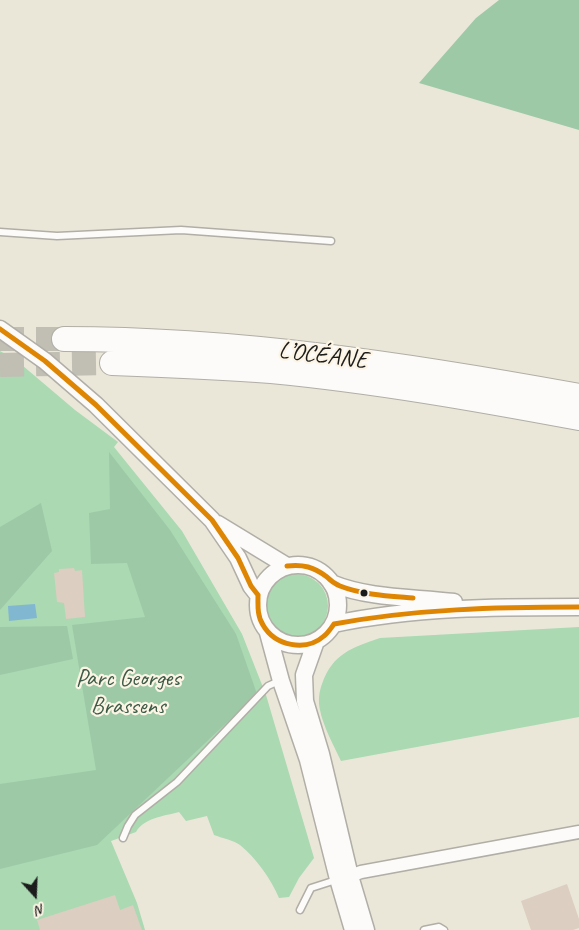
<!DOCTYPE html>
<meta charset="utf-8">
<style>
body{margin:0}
#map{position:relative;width:579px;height:930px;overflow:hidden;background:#eae7d9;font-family:Caveat,sans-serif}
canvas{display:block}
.north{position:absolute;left:10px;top:870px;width:50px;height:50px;-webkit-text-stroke:4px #fcf5e5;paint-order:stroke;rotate:160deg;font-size:14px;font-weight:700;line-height:20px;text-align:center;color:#1c1c1c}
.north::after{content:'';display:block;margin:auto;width:18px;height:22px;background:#1c1c1c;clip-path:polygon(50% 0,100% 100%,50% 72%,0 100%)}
</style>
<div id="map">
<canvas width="579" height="930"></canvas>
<div class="north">N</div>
</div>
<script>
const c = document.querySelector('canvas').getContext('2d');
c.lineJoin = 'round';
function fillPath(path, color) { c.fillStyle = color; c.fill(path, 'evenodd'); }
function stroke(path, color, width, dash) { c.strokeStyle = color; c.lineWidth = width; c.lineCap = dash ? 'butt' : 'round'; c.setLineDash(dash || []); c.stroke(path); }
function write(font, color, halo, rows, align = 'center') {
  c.font = font + ' Caveat,sans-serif'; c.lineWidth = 4.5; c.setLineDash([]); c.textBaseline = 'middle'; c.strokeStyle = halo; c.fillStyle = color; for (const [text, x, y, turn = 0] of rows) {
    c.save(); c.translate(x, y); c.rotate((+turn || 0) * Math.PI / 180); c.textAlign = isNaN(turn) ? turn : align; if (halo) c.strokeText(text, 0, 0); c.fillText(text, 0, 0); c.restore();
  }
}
fillPath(new Path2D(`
 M 0,351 L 16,360 L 75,410 L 118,442 L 114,447 L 182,531 L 242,634 L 266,695 L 314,858 L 299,878 L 289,897 L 279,898 C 271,879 256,858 240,845 C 233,840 222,838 214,835 L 207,816 L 186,821 L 179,812 C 164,816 144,818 136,832 L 111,841 L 137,903 L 145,930 L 0,930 Z
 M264 606a32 32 0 1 1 64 0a32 32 0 1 1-64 0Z
 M 579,627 L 579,717 L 341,761 C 334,746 323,726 320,710 C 318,701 319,692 322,684 C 333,653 352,648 380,638 Z`), '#aad9b2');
fillPath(new Path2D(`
 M 499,0 L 579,0 L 579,130 L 419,83 L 476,18 Z
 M 109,452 L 170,530 L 236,634 L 257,694 L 97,845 L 0,869 L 0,784 L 96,770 L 72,625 L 145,617 L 127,563 L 91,564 L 89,513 L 110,509 Z
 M 41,503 L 52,551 L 0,610 L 0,527 Z
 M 67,626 L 73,659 L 0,675 L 0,627 Z`), '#9ec9a6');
fillPath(new Path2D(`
 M 35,604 L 37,618 L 9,621 L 8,606 Z`), '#82b7d2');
fillPath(new Path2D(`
 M 74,568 L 75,571 L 82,570 L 85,617 L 66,619 L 64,603 L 57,602 L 54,573 L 59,572 L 59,569 Z
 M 567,884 L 579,919 L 579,928 L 573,930 L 531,930 L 521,901 Z
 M 115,895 L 120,910 L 133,905 L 142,930 L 40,930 L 37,920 Z`), '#dccec0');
stroke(new Path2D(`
 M 0,339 L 64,339
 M 0,365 L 112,363`), '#c1beb3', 24, [24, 12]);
const service = new Path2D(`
 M 0,232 L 57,236 L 181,230 L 331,241
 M 123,838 L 128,826 L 135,815 L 177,782 L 268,686 L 279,681
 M 300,910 L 311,888 L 339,879
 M 424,930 L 439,927 L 444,930`);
const minor = new Path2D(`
 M 350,876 L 361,872 L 579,832`);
const tertiary = new Path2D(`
 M 0,329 L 45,361 L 96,405 L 212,520 L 238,558 L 251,586 L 258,595
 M 218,524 L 287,566
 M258 605a40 40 0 1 1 80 0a40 40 0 1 1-80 0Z
 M 331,583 C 370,599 413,597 454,602
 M 334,624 C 414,607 497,607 579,607
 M 268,633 L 281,681 L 308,760 L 338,879 L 353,930
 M 316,641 L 304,675 L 305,701 L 321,754 L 350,876 L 366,930`);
const motorway = new Path2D(`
 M 64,339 C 238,339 409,365 579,396
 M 112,363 C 165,365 218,367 271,371 C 375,381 477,399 579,418`);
stroke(service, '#b0aea6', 9);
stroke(minor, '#b0aea6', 15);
stroke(tertiary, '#b0aea6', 19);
stroke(motorway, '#b0aea6', 26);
stroke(service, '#fcfbf9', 6);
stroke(minor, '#fcfbf9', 12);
stroke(tertiary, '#fcfbf9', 16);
stroke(motorway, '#fcfbf9', 24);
stroke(new Path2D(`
 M 0,329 L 45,361 L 96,405 L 212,520 L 238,558 L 251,586 L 258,595
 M 287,566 C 303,564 314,567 327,577 C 331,581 335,584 340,586 C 363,595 389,596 413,598
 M 258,595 C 258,605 257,616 263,625 C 275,646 306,652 324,636 C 328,633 331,628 334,624 C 415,609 497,607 579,607`), '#de8603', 5);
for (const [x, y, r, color] of [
 [364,593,4.5,"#1c1c1c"]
]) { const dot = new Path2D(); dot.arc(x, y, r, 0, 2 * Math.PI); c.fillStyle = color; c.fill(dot); stroke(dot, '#fcf5e5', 2); }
write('24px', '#1c1c1c', '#fcf5e5', [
 ["L’OCÉANE",323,356,7]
]);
write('24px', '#3b5a45', '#fcf5e5', [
 ["Parc Georges",128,679],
 ["Brassens",128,707]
]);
</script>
